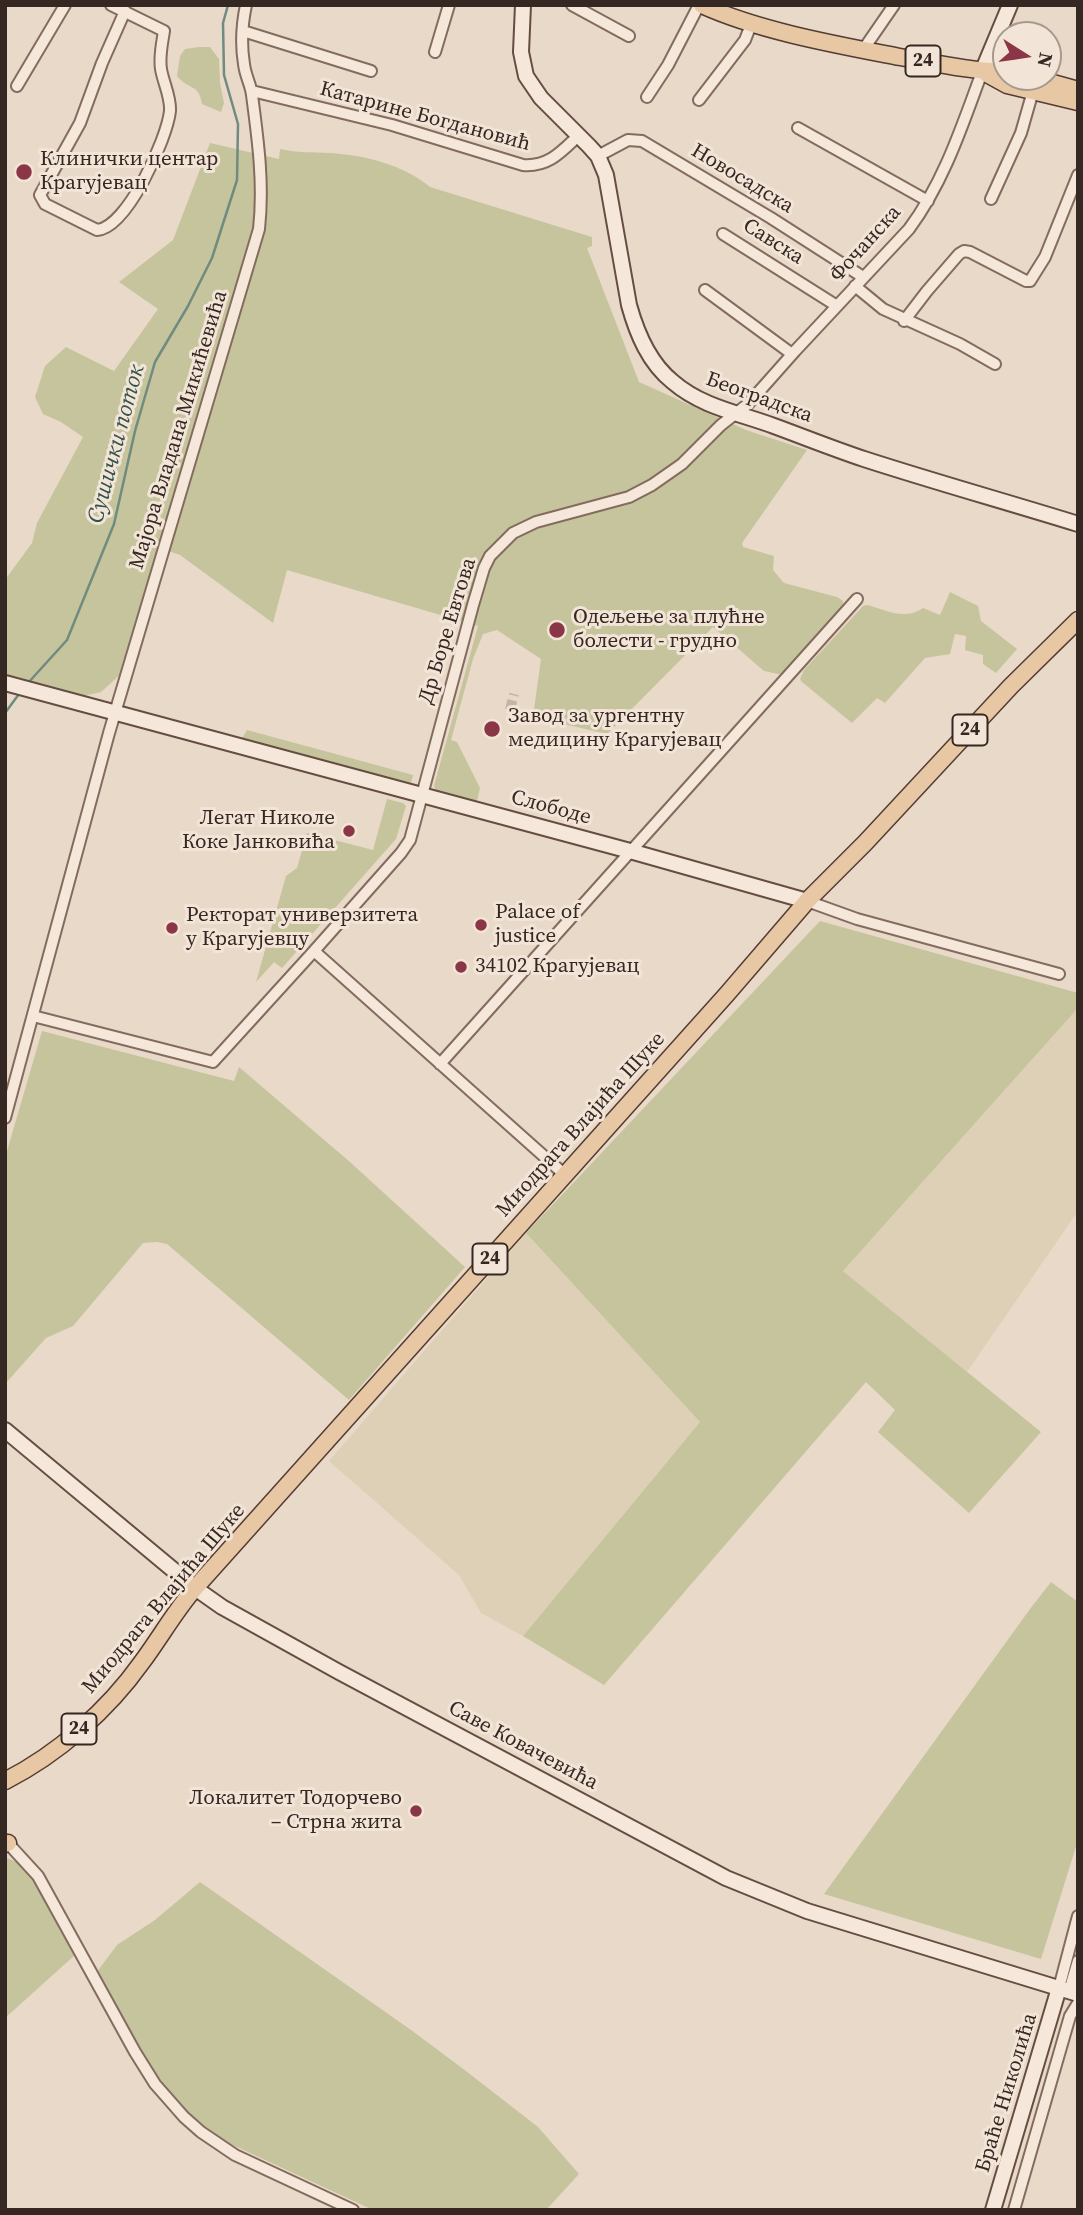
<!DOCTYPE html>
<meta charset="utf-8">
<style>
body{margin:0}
#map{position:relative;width:1083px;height:2215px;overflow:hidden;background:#e9d9c8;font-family:"Source Serif 4",serif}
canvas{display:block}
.frame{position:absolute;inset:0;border:7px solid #352721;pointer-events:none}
.north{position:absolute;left:992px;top:21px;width:70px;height:70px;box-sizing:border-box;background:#f2e5d7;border:2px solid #a6998e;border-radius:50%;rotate:102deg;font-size:19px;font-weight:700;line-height:28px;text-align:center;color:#352721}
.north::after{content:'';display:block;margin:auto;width:24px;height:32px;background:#8b3646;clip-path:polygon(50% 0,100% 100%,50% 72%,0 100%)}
</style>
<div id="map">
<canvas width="1083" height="2215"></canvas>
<div class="frame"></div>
<div class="north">N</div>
</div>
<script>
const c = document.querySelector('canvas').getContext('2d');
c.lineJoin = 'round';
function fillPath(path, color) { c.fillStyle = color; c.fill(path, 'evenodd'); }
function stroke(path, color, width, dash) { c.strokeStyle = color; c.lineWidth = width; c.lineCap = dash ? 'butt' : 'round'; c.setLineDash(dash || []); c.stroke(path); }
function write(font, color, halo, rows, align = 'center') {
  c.font = font + ' "Source Serif 4",serif'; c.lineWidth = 6; c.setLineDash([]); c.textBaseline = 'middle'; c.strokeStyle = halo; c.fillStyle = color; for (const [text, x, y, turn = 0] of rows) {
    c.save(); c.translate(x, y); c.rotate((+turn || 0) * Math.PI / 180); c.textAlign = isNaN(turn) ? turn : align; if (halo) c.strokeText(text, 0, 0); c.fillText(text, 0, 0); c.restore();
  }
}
fillPath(new Path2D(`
 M 1078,1008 L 1078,1211 L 967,1372 L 843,1271 Z
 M 526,1233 L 700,1422 L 523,1636 L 481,1613 L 459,1575 L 329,1461 Z`), '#ded0b6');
fillPath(new Path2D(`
 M 199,47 L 210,47 L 219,59 L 220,83 L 224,103 L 221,112 L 202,104 C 199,83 188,90 177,76 L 180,56 L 185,49 Z
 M 210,143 L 279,159 L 280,149 C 297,153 313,152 330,153 C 364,155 404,165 430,187 L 592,237 L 592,246 L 587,248 L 639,382 L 746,430 L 807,450 L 742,543 L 743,547 L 774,556 L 773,570 L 784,583 L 837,597 L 843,601 L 843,607 L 783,675 L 764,671 L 713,627 L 607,734 L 533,717 L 541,659 L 497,630 L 483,634 L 473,659 L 451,740 L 457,742 L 480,788 L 476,805 L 438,795 L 434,786 L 478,626 L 287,570 L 273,623 L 180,555 L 159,548 L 122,673 L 101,692 L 79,697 L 5,683 L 5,580 L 32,543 L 37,523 L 83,437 L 61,422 L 43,414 L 35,397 L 45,366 L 66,347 L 114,371 L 158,309 L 119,282 L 173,240 Z
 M 950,592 L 978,606 L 981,621 L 1017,649 L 996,673 L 983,664 L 983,655 L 965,650 L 966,636 L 955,634 L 950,654 L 925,658 L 885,703 L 877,698 L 852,723 L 802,682 L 800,679 L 804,670 L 863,606 L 867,605 C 886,610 905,621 923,608 L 940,615 Z
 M 247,730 L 413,775 L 409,791 L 241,740 Z
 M 387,799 L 403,803 L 406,806 L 396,839 L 282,968 L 274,962 L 256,982 L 286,876 L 297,868 L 307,833 L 373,850 Z
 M 820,921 L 1078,993 L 1078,1008 L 843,1271 L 1041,1432 L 969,1513 L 878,1432 L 895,1410 L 866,1382 L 604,1685 L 523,1636 L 700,1422 L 526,1233 Z
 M 42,1031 L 234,1081 L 239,1067 L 350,1162 L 465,1267 L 349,1400 L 167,1244 L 157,1242 L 143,1243 L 73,1326 L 46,1338 L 5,1384 L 5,1158 Z
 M 1051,1582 L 1078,1602 L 1078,1840 L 1041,1959 L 824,1894 L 1030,1609 Z
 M 5,1857 L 19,1863 L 29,1873 L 75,1955 L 5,2018 Z
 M 200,1882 L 411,2030 L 462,2068 L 538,2127 L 579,2174 L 546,2210 L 373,2210 L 222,2140 L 191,2115 L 163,2086 L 135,2041 L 96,1973 L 117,1945 L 155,1920 Z`), '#c6c49d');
stroke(new Path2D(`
 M 28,683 L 67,640 L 114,524 L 135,431 L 155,362 L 188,306 L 212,258 L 237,180 L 238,124 L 224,75 L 223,23 L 228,5
 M 5,713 L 19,694`), '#708b80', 2.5);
stroke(new Path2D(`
 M 510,710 L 514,694`), '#c5b5a7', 10, [10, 5]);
const street = new Path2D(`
 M 111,5 L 164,31 C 162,44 159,56 161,69 C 163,82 171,97 170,111 C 167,139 127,228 97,230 L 45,204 L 40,195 L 80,123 L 102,63 L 125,11
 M 572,5 L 629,36
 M 243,31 L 371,71
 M 863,50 L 894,5
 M 435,52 L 449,5
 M 17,86 L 65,5
 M 252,91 L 392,125 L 523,165 C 549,167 562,151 579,135
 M 647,97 L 668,65 L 699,5
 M 699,100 L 745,40 L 752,22
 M 798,128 L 928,201
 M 598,156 L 628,140 L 642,141 L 771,218 L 863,277
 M 991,199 L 1021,133 L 1033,91
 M 723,234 L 837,306
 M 855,286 L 883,309 L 960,344 L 995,364
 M 705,290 L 792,354
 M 904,321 L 927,291 L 959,254 L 964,251 L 970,252 L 1026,281 L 1030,281 L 1045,257 L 1078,175
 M 807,901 L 857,919 L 1059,974
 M 33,1016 L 213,1062 L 314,951
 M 440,1064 L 857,599
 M 5,1118 L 109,733 L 259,229 C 264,184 258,140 252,95 C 251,85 245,75 244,64 C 241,46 242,24 246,5
 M 565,1175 L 314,951 L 401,853 L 410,840 L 473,605 L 484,568 L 490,556 L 513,533 L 536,522 L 629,497 L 652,485 L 682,464 L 721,425 L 748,404 L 795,351 L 909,229 C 944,182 962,126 982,72
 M 5,1840 L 38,1876 L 135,2052 L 155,2084 L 184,2117 L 201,2132 L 235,2155 L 353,2210
 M 1059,1988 L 1078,1916
 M 1069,1991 L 1078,1961
 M 1014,2210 L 1070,2016 L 1078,2003`);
const secondary = new Path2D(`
 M 523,5 L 521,52 L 526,76 L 541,98 L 589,146 L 598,156 L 606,175 L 629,305 C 637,334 649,363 673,382 C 702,407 739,413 774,426 C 804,437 834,449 864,459 C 935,482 1007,502 1078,524
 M 982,72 L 1010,5
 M 5,683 L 630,851 L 807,901
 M 5,1430 L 195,1588 L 222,1607 L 339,1672 L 726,1878 L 807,1911 L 1078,1994
 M 993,2210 L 1059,1988`);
const primary = new Path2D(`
 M 702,5 C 759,31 838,45 900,57 C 935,63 970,71 1006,72
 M 987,74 L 1007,85 L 1078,102
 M 1031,77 L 1078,90
 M 5,1781 C 58,1754 108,1710 142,1662 C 160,1638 175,1611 195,1588 L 727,994 L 807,901 L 865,843 L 1011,686 L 1078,620
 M 5,1844 L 8,1843`);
stroke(street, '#836c5f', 14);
stroke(secondary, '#654d42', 18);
stroke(primary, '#523c33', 19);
stroke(street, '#f5e8da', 10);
stroke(secondary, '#f5e8da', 14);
stroke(primary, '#e8c7a5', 16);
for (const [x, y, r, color] of [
 [24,172,9,"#8b3646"],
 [557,630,9,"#8b3646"],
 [492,729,9,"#8b3646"],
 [349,831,7,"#8b3646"],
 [481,925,7,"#8b3646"],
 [172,928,7,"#8b3646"],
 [461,967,7,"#8b3646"],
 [416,1811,7,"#8b3646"]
]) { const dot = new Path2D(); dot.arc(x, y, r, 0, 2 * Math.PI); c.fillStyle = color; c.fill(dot); stroke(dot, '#f2e5d7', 2.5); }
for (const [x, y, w] of [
 [923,61,35],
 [970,730,35],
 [490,1259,35],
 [79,1729,35]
]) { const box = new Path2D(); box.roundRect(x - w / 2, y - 15.5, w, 31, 5); c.fillStyle = '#f2e5d7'; c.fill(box); stroke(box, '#352721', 2); }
write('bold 19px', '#352721', null, [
 ["24",923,61],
 ["24",970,730],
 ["24",490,1259],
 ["24",79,1729]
]);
write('21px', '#352721', '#f2e5d7', [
 ["Катарине Богдановић",425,117,15],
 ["Новосадска",742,179,31],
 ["Савска",773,242,32],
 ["Фочанска",866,244,-48],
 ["Београдска",759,398,20],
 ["Мајора Владана Микићевића",179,430,-73],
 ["Др Боре Евтова",448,631,-73],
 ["Слободе",551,808,15],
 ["Миодрага Влајића Шуке",581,1125,-48],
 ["Миодрага Влајића Шуке",164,1599,-50],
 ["Саве Ковачевића",523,1746,28],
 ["Браће Николића",1007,2093,-73]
]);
write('21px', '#352721', '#f2e5d7', [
 ["Клинички центар",40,160],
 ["Крагујевац",40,184],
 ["Одељење за плућне",573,618],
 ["болести - грудно",573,642],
 ["Завод за ургентну",508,717],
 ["медицину Крагујевац",508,741],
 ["Легат Николе",335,819,"right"],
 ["Коке Јанковића",335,843,"right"],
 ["Palace of",495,913],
 ["justice",495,937],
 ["Ректорат универзитета",186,916],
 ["у Крагујевцу",186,940],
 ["34102 Крагујевац",475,967],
 ["Локалитет Тодорчево",402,1799,"right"],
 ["– Стрна жита",402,1823,"right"]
], 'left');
write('italic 23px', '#32534b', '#f2e5d7', [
 ["Сушички поток",117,444,-75]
]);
</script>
